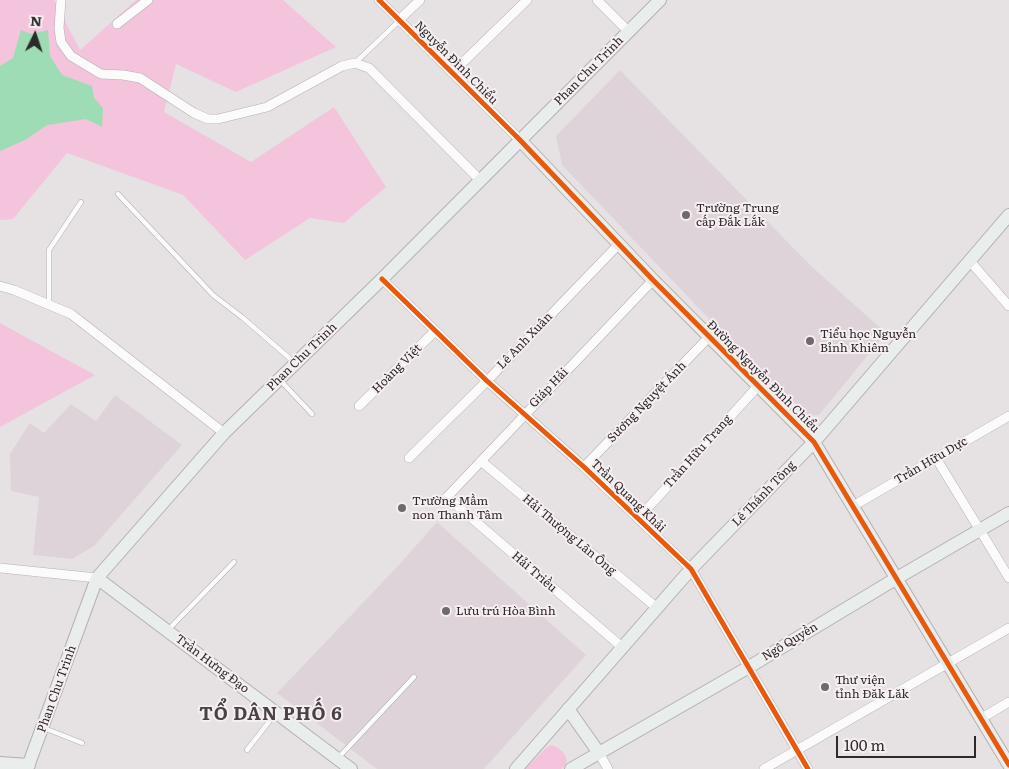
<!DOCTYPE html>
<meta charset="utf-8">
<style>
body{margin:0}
#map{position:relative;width:1009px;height:769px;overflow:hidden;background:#e6e2e4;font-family:Literata,serif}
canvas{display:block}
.north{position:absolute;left:10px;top:10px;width:50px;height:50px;-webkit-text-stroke:4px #f6eef1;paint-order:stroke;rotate:4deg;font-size:14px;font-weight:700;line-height:20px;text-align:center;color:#2d2a2b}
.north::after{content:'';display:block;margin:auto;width:18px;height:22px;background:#2d2a2b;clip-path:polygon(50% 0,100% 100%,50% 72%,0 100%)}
.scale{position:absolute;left:836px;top:736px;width:140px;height:22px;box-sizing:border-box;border:2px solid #2d2a2b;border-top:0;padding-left:6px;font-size:15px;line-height:18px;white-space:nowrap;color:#2d2a2b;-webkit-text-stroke:4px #f6eef1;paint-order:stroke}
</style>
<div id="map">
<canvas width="1009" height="769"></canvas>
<div class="north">N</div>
<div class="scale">100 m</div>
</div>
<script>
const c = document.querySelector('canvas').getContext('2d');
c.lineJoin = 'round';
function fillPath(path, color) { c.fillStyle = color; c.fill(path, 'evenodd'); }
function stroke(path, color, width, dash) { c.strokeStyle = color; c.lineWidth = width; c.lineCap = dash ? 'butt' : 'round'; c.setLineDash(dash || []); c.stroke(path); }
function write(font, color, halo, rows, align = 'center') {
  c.font = font + ' Literata,serif'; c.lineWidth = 4; c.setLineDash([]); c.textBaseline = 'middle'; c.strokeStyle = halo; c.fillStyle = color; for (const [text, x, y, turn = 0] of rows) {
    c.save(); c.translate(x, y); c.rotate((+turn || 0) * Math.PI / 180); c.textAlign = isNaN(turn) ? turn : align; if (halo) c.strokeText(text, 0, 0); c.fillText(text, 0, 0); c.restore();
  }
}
fillPath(new Path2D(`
 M 620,70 L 810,265 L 886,333 L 819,415 L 808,416 L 736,347 L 562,165 L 556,136 Z
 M 115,395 L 182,445 L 94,546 L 72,559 L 33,555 L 39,497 L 11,491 L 10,454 L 30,423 L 44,433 L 71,404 L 96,421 Z
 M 437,522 L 586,655 L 484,769 L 377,769 L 277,693 L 397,567 Z`), '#ded3d9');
fillPath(new Path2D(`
 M 0,0 L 54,0 L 80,50 L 136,0 L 283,0 L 336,47 L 236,92 L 176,64 L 164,112 L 251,162 L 334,107 L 386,187 L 344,223 L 310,218 L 245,260 L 183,195 L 67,153 L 13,219 L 0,220 Z
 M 0,323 L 95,375 L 0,427 Z
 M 552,745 C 562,748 574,761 561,769 L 525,769 L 547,747 Z`), '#f3c4dc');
fillPath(new Path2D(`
 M 21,30 L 31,34 L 48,30 L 50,56 L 62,75 L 92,86 L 94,98 L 103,108 L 102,127 L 86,119 L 47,125 L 25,140 L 0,151 L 0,66 L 13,58 Z`), '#9ddcb4');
const lane = new Path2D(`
 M 355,63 L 399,21
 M 118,194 L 213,295 L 243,318 L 294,362
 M 49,304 L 49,250 L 81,202
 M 280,380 L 312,414
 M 168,630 L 234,562
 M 44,728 L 82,743
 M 247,750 L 275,714
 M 338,758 L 414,677`);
const street = new Path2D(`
 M 61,0 L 59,28 L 61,42 L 71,56 L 101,74 L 123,75 L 140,78 L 194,113 L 208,119 L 218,119 L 267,107 L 342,66 L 355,63 L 369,68 L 481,181
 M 379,0 L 520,140
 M 597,0 L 628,31
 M 399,20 L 420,0
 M 117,24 L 148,0
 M 452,73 L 527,0
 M 969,260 L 1009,306
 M 382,279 L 487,381 L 584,467 L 691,569 L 808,769
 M 0,286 L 14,290 L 71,314 L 224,433
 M 359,406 L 435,331
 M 409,458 L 487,381 L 619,244
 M 936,458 L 1009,578
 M 481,461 L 657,608
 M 584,467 L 709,337
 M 853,506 L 1009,416
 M 638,519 L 758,386
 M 0,568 L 97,578
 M 622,647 L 447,497 L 653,280
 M 980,719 L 1009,702
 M 599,753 L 608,769
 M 764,769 L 1009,628`);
const secondary = new Path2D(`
 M 520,140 L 653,280 L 814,442 L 1009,765
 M 97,578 L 351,769
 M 568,709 L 599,753
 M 0,763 L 29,765
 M 27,769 L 97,578 L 224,433 L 382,279 L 660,0
 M 516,769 L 691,569 L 814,442 L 1009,215
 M 571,769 L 749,667 L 897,578 L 1009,513`);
stroke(lane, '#b4b0b2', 5.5);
stroke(street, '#b4b0b2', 10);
stroke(secondary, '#b4b0b2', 14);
stroke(lane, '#fbfbfb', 4.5);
stroke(street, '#fbfbfb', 9);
stroke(secondary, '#e9edeb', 12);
stroke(new Path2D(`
 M 379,0 L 520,140 L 653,280 L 814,442 L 1009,765
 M 382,279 L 487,381 L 584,467 L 691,569 L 808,769`), '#e8590c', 5);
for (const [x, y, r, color] of [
 [686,215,5,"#6e6a6c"],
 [810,341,5,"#6e6a6c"],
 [402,508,5,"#6e6a6c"],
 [446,611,5,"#6e6a6c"],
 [825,687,5,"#6e6a6c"]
]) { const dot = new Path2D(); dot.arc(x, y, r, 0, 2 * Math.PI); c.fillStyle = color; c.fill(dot); stroke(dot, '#f6eef1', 2); }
write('12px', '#2d2a2b', '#f6eef1', [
 ["Nguyễn Đình Chiểu",456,63,45],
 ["Phan Chu Trinh",589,71,-45],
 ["Lê Anh Xuân",525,341,-46],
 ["Phan Chu Trinh",302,357,-44],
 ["Hoàng Việt",397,369,-45],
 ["Đường Nguyễn Đình Chiểu",763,377,45],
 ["Giáp Hải",549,388,-46],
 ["Sương Nguyệt Ánh",647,402,-46],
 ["Trần Hữu Trang",698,452,-48],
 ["Trần Hữu Dực",931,461,-30],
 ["Lê Thánh Tông",764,494,-46],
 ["Trần Quang Khải",628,496,44],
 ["Hải Thượng Lãn Ông",569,535,40],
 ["Hải Triều",534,572,41],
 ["Ngô Quyền",790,642,-31],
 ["Trần Hưng Đạo",212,664,37],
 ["Phan Chu Trinh",57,689,-70]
]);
write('12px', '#2d2a2b', '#f6eef1', [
 ["Trường Trung",696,208],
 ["cấp Đắk Lắk",696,222],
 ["Tiểu học Nguyễn",820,334],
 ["Bỉnh Khiêm",820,348],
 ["Trường Mầm",412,501],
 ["non Thanh Tâm",412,515],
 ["Lưu trú Hòa Bình",456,611],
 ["Thư viện",835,680],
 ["tỉnh Đăk Lăk",835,694]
], 'left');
c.letterSpacing = '1px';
write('bold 18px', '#494346', '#f6eef1', [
 ["TỔ DÂN PHỐ 6",271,715]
]);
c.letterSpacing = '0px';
</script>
